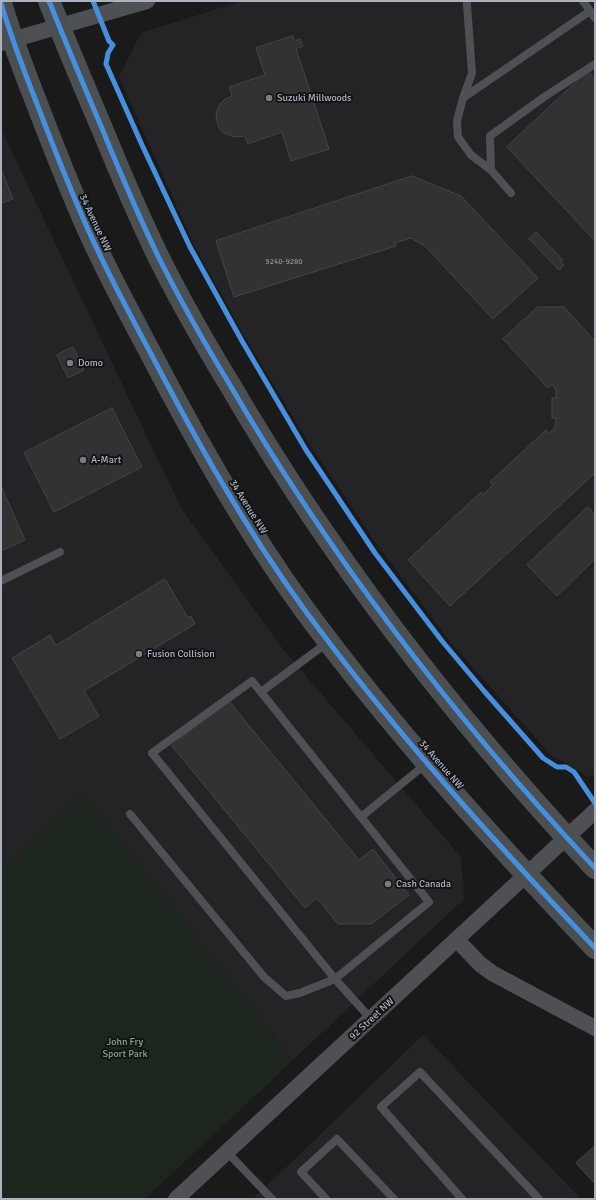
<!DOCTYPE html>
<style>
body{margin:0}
#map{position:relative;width:596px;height:1200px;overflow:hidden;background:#1a1a1b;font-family:Signika,sans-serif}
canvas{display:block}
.frame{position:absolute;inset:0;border:2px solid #aab2bd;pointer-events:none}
</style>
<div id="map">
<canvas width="596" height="1200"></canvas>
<div class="frame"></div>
</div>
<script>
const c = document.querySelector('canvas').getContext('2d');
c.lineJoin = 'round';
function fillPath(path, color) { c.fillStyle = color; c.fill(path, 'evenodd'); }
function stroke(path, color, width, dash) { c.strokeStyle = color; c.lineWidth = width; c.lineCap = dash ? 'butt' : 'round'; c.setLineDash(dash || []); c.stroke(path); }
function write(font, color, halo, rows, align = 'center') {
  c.font = font + ' Signika,sans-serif'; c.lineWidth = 4; c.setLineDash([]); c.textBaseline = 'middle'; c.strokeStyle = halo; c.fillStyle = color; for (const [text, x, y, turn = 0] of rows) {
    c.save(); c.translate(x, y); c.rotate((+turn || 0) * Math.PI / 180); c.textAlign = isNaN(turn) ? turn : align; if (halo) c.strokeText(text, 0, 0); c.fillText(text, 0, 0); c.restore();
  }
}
fillPath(new Path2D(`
 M 242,1 L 595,1 L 595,774 L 588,777 L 551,755 L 451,643 L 376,543 L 310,445 L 242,332 L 194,245 L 119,77 L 141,33 Z
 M 1,129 L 181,508 L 283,649 L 461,857 L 464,899 L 293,1060 L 83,793 L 1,871 Z
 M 423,1035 L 581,1199 L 252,1199 L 276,1177 Z`), '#242427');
fillPath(new Path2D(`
 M 83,792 L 293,1060 L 145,1199 L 1,1199 L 1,871 Z`), '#1d261e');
const building = new Path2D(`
 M 293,36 L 295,41 L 300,39 L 303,46 L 296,49 L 329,149 L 291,161 L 282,132 L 248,144 L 245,136 L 234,137 L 224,133 L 219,128 L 216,118 L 217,110 L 220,104 L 225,99 L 232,96 L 229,87 L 265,75 L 256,48 Z
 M 588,71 L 595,79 L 595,241 L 507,147 Z
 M 1,169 L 13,199 L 1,203 Z
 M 412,176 L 461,196 L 538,278 L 493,319 L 425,246 L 411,238 L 395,243 L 396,246 L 234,297 L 216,241 Z
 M 536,232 L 563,260 L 560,262 L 564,265 L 559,270 L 529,239 Z
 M 538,307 L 564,307 L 595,341 L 595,473 L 450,606 L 409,561 L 409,559 L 481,492 L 483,495 L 493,485 L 490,482 L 546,430 L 549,433 L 555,428 L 556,418 L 552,418 L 552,398 L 556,398 L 556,389 L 552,385 L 548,388 L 503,339 Z
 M 73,347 L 84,370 L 68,378 L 57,355 Z
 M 112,408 L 142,467 L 54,512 L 24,453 Z
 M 1,486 L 25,540 L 1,551 Z
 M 588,507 L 595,515 L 595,559 L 557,596 L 527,565 Z
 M 165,579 L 188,618 L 191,616 L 195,624 L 84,691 L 99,716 L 60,739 L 12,658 L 50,635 L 56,645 Z
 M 228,700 L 359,860 L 373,849 L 409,895 L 371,924 L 338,924 L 317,898 L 305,908 L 172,746 Z
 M 595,1146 L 595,1184 L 576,1163 Z`);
fillPath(building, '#323233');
stroke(building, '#434447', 1);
stroke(new Path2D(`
 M 467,1 L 467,5 L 472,73 L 463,98 L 457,121 L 458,137 L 471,155 L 491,170 L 511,193
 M 583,1 L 595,18
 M 463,98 L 590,11
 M 491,170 L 490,136 L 544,97 L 595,64
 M 1,581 L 60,552
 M 328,642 L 261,692 L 252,681 L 152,753 L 335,979 L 371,1019
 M 130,814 L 264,977 L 286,996 L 300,993 L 335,979 L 429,902 L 261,692
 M 361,817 L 427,763
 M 227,1152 L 272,1199
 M 326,1199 L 301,1172 L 337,1139 L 394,1199
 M 462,1199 L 381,1107 L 420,1072 L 539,1199`), '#4e5054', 8);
stroke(new Path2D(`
 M 1,43 L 147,1
 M 457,940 L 480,964 L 492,973 L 595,1028
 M 176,1199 L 595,811`), '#4e5054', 16);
stroke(new Path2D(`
 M 49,1 C 66,43 83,84 101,126 C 119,170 138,215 159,258 C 181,302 205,344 230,385 C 332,560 456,720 595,868
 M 1,3 C 11,37 24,71 37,104 C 50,138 63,171 77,204 C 98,255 124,303 150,352 C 196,440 245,528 304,609 C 392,729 493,840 595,948`), '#4c4f52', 22);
stroke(new Path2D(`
 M 49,1 C 66,43 83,84 101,126 C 119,170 138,215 159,258 C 181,302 205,344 230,385 C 332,560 456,720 595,868
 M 93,1 L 109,41 L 113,45 L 108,53 L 106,64 L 142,145 L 190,247 L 242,341 L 306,450 L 375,553 L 442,641 L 484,691 L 543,758 L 557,767 L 566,767 L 574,772 L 595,803
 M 1,3 C 11,37 24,71 37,104 C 50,138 63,171 77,204 C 98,255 124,303 150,352 C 196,440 245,528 304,609 C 392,729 493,840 595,948`), '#468fdf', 5);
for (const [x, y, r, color] of [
 [269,98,4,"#787d84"],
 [70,363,4,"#787d84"],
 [83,460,4,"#787d84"],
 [139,654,4,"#787d84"],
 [388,884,4,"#787d84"]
]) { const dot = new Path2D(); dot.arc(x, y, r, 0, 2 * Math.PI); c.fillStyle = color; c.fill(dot); stroke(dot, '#141417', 1.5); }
write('8px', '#8c929a', null, [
 ["9240-9280",284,262]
]);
write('10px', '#aab2bd', '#141417', [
 ["Suzuki Millwoods",277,98],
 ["Domo",78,363],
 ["A-Mart",91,460],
 ["Fusion Collision",147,654],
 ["Cash Canada",396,884]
], 'left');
write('10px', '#aab2bd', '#141417', [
 ["34 Avenue NW",95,223,65],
 ["34 Avenue NW",248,507,58],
 ["34 Avenue NW",441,765,49],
 ["92 Street NW",372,1019,-43]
]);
write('10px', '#81a980', '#141417', [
 ["John Fry",125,1042],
 ["Sport Park",125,1054]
]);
</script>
